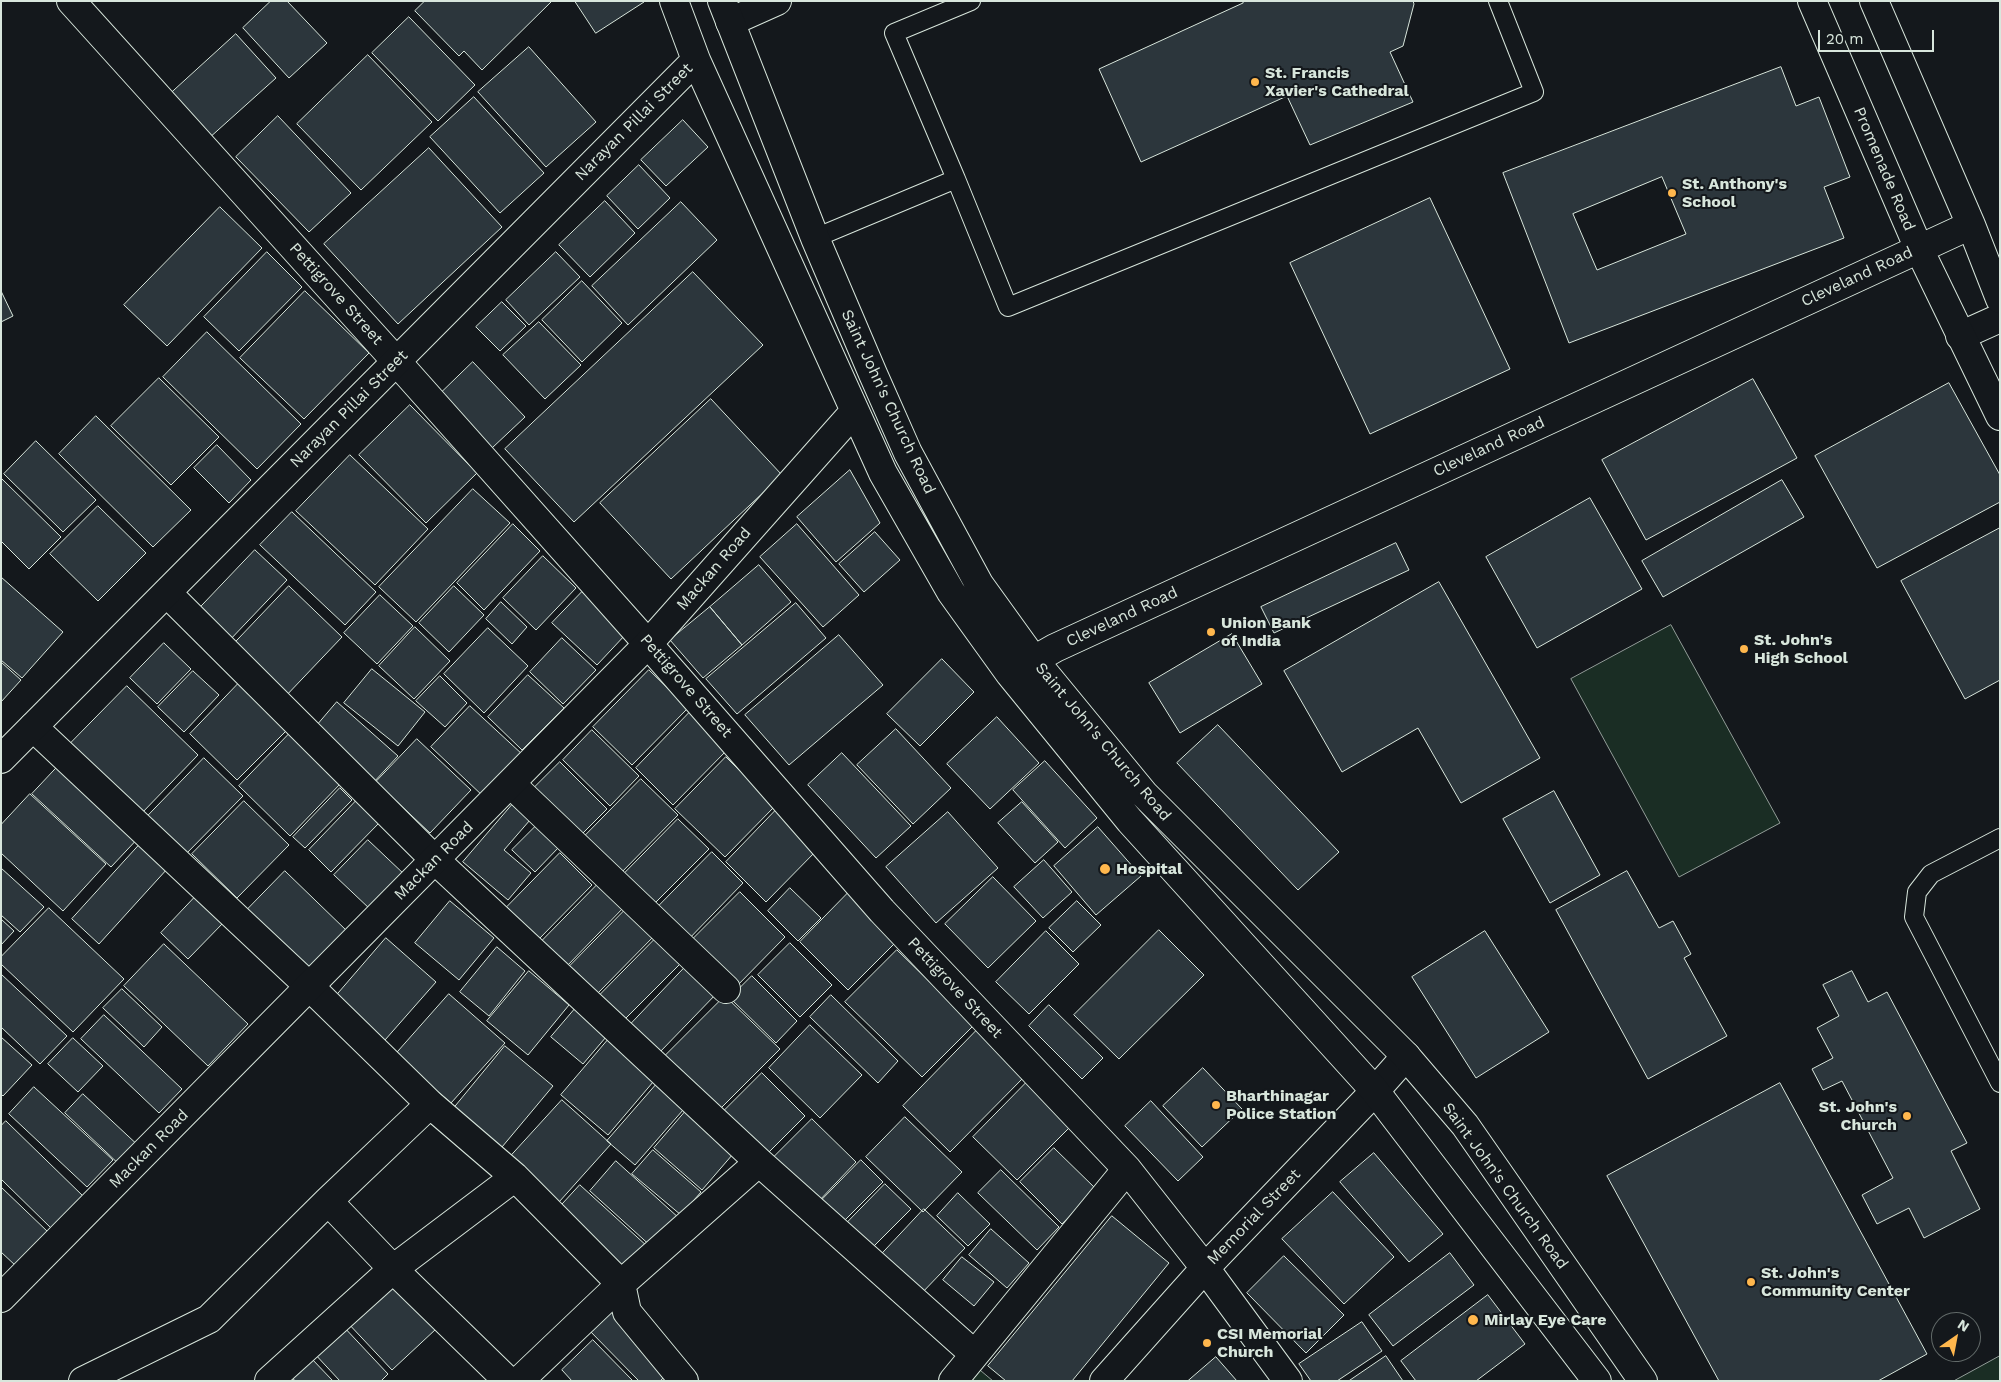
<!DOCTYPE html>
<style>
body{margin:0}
#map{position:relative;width:2001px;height:1382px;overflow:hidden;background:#14181c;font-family:"Work Sans",sans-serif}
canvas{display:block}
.frame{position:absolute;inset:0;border:2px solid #d8e6dc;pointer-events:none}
.north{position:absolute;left:1931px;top:1312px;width:50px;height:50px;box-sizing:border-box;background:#14181c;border:1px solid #626a69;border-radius:50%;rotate:33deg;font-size:14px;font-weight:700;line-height:20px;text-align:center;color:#d8e6dc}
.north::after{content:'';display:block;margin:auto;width:18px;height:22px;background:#ffb74d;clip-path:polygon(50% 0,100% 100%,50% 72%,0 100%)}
.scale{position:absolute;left:1818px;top:30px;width:116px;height:22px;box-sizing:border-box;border:2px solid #d8e6dc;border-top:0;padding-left:6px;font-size:15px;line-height:18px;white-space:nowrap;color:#d8e6dc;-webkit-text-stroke:4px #14181c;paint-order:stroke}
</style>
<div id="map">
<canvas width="2001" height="1382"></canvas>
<div class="frame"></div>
<div class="north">N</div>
<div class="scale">20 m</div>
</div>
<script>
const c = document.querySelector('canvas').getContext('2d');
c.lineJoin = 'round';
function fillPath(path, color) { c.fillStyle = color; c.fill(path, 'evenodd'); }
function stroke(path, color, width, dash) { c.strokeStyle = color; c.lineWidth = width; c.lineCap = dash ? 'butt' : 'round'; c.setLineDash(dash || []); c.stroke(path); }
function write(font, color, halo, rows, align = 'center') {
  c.font = font + ' "Work Sans",sans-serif'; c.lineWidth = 4; c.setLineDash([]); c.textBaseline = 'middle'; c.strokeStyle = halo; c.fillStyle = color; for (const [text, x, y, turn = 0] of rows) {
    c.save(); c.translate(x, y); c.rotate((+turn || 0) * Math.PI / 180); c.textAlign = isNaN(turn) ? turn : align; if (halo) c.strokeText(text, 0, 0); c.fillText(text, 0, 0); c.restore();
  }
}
const green = new Path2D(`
 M 1671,625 L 1780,823 L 1679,877 L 1571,679 Z
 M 2000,1356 L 2000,1381 L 1954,1381 Z
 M 974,1365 L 993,1381 L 961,1381 Z`);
fillPath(green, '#1a2d24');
stroke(green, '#939e99', 1);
const building = new Path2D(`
 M 271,1 L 287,1 L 327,43 L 289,78 L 243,28 Z
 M 425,1 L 552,1 L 482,70 L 464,51 L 459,56 L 415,11 Z
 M 575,1 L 643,1 L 644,2 L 596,33 Z
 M 1242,1 L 1413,1 L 1414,4 L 1403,46 L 1390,52 L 1413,102 L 1310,145 L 1287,96 L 1141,162 L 1099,69 L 1243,3 Z
 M 409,17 L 475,85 L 438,121 L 372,53 Z
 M 236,34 L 276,78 L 208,139 L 168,96 Z
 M 529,47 L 596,122 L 546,167 L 478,92 Z
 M 368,55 L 432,122 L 361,190 L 297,124 Z
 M 1781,67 L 1796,106 L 1819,97 L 1850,177 L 1824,187 L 1844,238 L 1569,343 L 1503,173 ZM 1662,177 L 1686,234 L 1597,270 L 1573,214 Z
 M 474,97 L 544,173 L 500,213 L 430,137 Z
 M 278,116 L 351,193 L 309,232 L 236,157 Z
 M 683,120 L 708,147 L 666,186 L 641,160 Z
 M 429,148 L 502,227 L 398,324 L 324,244 Z
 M 639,165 L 670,198 L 638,229 L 607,196 Z
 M 1430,198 L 1510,369 L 1370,434 L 1290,263 Z
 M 605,201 L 635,233 L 590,277 L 559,245 Z
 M 681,202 L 717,240 L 628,325 L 592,286 Z
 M 220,207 L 262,248 L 167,346 L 124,305 Z
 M 267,252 L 302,287 L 239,351 L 204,317 Z
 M 556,252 L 580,277 L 529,325 L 506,300 Z
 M 693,272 L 763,345 L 574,522 L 505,449 Z
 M 582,281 L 622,323 L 582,362 L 542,320 Z
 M 1,291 L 13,316 L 1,322 Z
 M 305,291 L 369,353 L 304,419 L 240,358 Z
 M 502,302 L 526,326 L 500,351 L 476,327 Z
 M 539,322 L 581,365 L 545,399 L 503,355 Z
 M 207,332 L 301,424 L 257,469 L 163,377 Z
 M 473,362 L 525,417 L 492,448 L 440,394 Z
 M 159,378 L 219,437 L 171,485 L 111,426 Z
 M 1753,379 L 1797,458 L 1646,540 L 1602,460 Z
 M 1949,383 L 2000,475 L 2000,502 L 1877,568 L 1815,456 Z
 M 711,399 L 782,475 L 671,579 L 600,503 Z
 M 410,405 L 477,473 L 426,523 L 359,455 Z
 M 96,416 L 191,510 L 153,547 L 59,454 Z
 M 36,441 L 96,500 L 63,532 L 4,474 Z
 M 217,445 L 251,480 L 229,503 L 194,468 Z
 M 350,455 L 428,529 L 375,585 L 296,511 Z
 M 850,470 L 880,523 L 836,562 L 797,517 Z
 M 1,478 L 61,537 L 29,569 L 1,541 Z
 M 1782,480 L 1804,517 L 1663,597 L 1642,561 Z
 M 473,489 L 510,523 L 416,622 L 379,587 Z
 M 1590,498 L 1642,589 L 1537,648 L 1486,557 Z
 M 98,506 L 146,553 L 98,601 L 50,554 Z
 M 292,512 L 376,592 L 345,625 L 260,545 Z
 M 513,524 L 540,551 L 484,610 L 457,583 Z
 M 797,524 L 859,595 L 823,627 L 760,557 Z
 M 2000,528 L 2000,680 L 1965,699 L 1901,581 Z
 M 875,532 L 900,560 L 864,592 L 839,564 Z
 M 1396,543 L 1409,570 L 1274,633 L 1261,607 Z
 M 255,550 L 287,580 L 227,643 L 195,613 Z
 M 543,556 L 576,588 L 536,630 L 503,598 Z
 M 759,565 L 791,602 L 742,645 L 710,607 Z
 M 1,577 L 63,632 L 22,678 L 1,660 Z
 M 1439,582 L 1540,758 L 1461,803 L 1418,728 L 1342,772 L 1284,671 Z
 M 289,586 L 342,637 L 283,699 L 230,648 Z
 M 454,586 L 484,615 L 449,652 L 419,623 Z
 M 582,592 L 626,634 L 597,665 L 552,623 Z
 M 380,595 L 413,626 L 377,664 L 344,633 Z
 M 501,602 L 527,627 L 512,644 L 486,619 Z
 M 796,603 L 826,638 L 737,714 L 706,679 Z
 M 710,607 L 742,645 L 703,678 L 670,640 Z
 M 415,627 L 450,661 L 414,699 L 379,666 Z
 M 488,628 L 528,666 L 484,713 L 444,674 Z
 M 1232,634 L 1262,684 L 1180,733 L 1149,683 Z
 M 839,635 L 883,685 L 789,765 L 745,715 Z
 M 562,638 L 596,670 L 563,704 L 530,672 Z
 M 164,643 L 191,669 L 157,704 L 130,678 Z
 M 942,659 L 974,692 L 920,746 L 887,714 Z
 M 1,662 L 21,680 L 1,702 Z
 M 372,669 L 425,712 L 398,746 L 344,703 Z
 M 649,670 L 688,708 L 632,765 L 593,727 Z
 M 193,671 L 219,695 L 184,732 L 158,707 Z
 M 528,675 L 564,708 L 522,750 L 488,717 Z
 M 440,676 L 467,703 L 445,727 L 416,701 Z
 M 238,684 L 286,731 L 237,780 L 190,734 Z
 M 127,686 L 198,755 L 140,815 L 68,746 Z
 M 337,702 L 398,756 L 373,783 L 314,729 Z
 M 470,706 L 523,755 L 484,797 L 431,747 Z
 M 690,712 L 728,749 L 673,805 L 636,768 Z
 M 997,717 L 1039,763 L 990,809 L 947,764 Z
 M 1218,725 L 1339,852 L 1298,890 L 1177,763 Z
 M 896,729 L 951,788 L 913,824 L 857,765 Z
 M 592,730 L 639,776 L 610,806 L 563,760 Z
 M 291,732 L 342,782 L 290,836 L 239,786 Z
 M 417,739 L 471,790 L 430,833 L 376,782 Z
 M 842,753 L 911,826 L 876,858 L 808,785 Z
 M 726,757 L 775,806 L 725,857 L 675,809 Z
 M 204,758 L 243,796 L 182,858 L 143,821 Z
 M 63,761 L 142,834 L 111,867 L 32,794 Z
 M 1045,761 L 1097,818 L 1065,848 L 1013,790 Z
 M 560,762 L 607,809 L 580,836 L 532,790 Z
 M 641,779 L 678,815 L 616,878 L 579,842 Z
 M 340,788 L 352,800 L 305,848 L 293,837 Z
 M 1554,791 L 1600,875 L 1550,903 L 1503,819 Z
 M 30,794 L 106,864 L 63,911 L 1,853 L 1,825 Z
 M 357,800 L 380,822 L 331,872 L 309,850 Z
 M 244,801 L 289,845 L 237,898 L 192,854 Z
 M 1022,802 L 1058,842 L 1035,863 L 998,823 Z
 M 512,805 L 530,820 L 504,850 L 531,873 L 508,900 L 463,862 Z
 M 777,809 L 818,849 L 766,902 L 726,862 Z
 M 948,812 L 998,868 L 936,923 L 886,867 Z
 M 678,819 L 709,849 L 648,910 L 618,880 Z
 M 537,825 L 559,847 L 535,872 L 512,850 Z
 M 1098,827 L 1141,876 L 1096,915 L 1054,866 Z
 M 368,840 L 405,875 L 371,910 L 334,875 Z
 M 141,843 L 168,868 L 99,944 L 72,919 Z
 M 712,852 L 743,883 L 684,944 L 652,913 Z
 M 560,853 L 592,885 L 539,939 L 507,907 Z
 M 1044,860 L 1072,892 L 1043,918 L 1014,887 Z
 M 1,868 L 44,907 L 20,932 L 1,915 Z
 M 285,871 L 347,931 L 309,970 L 247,910 Z
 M 1627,871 L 1659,928 L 1673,921 L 1691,954 L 1684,958 L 1727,1036 L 1648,1079 L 1556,910 Z
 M 993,877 L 1036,921 L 988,968 L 945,924 Z
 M 600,882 L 625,906 L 567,966 L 542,941 Z
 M 790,888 L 821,918 L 798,941 L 768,911 Z
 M 740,892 L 785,937 L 732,991 L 686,946 Z
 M 849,892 L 898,940 L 848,990 L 800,942 Z
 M 196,896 L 224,922 L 188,959 L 161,933 Z
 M 450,901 L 494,938 L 459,980 L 415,943 Z
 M 1077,901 L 1101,925 L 1073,952 L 1049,928 Z
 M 629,906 L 657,933 L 598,993 L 570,966 Z
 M 49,908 L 124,979 L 73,1032 L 1,964 L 1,957 Z
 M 1,919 L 14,931 L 1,945 Z
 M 1159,930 L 1204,975 L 1119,1059 L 1074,1015 Z
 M 1046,931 L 1079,964 L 1029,1014 L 996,982 Z
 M 1485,931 L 1549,1032 L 1476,1078 L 1412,977 Z
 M 658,936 L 683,961 L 624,1020 L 600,995 Z
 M 386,938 L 436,982 L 385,1040 L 336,996 Z
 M 790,943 L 832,985 L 800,1017 L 758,975 Z
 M 164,944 L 248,1024 L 208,1066 L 124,986 Z
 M 497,947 L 525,971 L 489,1016 L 460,992 Z
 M 897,950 L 974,1025 L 922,1077 L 845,1002 Z
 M 690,962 L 719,991 L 659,1053 L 630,1025 Z
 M 529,971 L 569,1005 L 528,1055 L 487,1021 Z
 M 1852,971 L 1868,1002 L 1887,992 L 1967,1143 L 1951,1151 L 1980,1209 L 1924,1238 L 1909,1208 L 1877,1224 L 1862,1195 L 1893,1178 L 1842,1081 L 1823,1090 L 1812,1069 L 1833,1058 L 1817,1028 L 1839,1016 L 1823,985 Z
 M 1,974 L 67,1036 L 40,1064 L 1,1027 Z
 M 752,976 L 797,1021 L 776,1043 L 730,998 Z
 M 122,989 L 162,1027 L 144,1047 L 103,1008 Z
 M 449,994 L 505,1043 L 451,1103 L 395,1055 Z
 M 831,995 L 898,1061 L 878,1083 L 810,1017 Z
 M 725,996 L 780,1049 L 718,1111 L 664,1057 Z
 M 580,1003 L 612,1030 L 583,1064 L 551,1037 Z
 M 1049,1005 L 1103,1058 L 1082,1079 L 1029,1026 Z
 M 104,1015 L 182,1089 L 159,1113 L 81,1039 Z
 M 810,1025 L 862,1075 L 820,1118 L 769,1068 Z
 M 978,1029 L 1025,1076 L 950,1152 L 903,1106 Z
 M 613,1034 L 659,1075 L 608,1135 L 561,1095 Z
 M 1,1037 L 32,1065 L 3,1096 L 1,1094 Z
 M 73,1038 L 103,1066 L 78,1092 L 48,1064 Z
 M 505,1046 L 553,1086 L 502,1147 L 454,1108 Z
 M 1203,1068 L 1242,1109 L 1202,1147 L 1163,1106 Z
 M 762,1073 L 805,1116 L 766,1155 L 722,1113 Z
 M 662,1078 L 690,1102 L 635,1165 L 607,1141 Z
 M 1027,1082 L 1072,1125 L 1017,1180 L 973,1137 Z
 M 1780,1083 L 1927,1354 L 1878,1381 L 1719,1381 L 1607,1176 Z
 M 34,1087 L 113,1160 L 87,1187 L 9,1114 Z
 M 83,1094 L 142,1149 L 124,1169 L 65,1113 Z
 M 562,1100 L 611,1144 L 559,1202 L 510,1157 Z
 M 1151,1101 L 1203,1157 L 1178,1181 L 1125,1126 Z
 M 691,1105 L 739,1147 L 702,1190 L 654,1148 Z
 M 905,1117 L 962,1172 L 923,1212 L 866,1157 Z
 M 812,1119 L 856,1162 L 817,1203 L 772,1159 Z
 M 6,1121 L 84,1197 L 52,1229 L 1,1179 L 1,1126 Z
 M 1054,1148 L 1096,1189 L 1062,1224 L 1020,1182 Z
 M 653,1150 L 701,1192 L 681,1215 L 632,1174 Z
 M 1374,1153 L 1443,1234 L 1409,1262 L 1340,1182 Z
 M 861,1160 L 883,1182 L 839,1226 L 817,1205 Z
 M 616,1161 L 680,1219 L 654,1249 L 590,1191 Z
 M 1001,1170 L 1059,1227 L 1037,1250 L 978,1193 Z
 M 885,1184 L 911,1209 L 867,1253 L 842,1228 Z
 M 580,1185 L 648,1247 L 627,1270 L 558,1209 Z
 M 1,1187 L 48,1232 L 16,1266 L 1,1252 Z
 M 1333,1192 L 1394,1257 L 1344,1304 L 1282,1239 Z
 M 958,1193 L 990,1224 L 968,1246 L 937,1216 Z
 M 924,1209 L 965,1248 L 919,1296 L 879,1257 Z
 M 1112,1216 L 1169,1263 L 1072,1381 L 1006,1381 L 988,1366 Z
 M 991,1229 L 1029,1263 L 1007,1288 L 969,1255 Z
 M 1450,1253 L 1474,1285 L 1393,1346 L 1369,1315 Z
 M 1284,1256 L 1344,1315 L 1306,1353 L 1247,1293 Z
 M 962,1257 L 994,1282 L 974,1306 L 943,1280 Z
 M 389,1280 L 436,1329 L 392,1370 L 346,1321 Z
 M 1488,1295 L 1525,1344 L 1476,1381 L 1416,1381 L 1401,1361 Z
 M 610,1305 L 673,1369 L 660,1381 L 639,1381 L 587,1328 Z
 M 1362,1322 L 1382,1351 L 1337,1381 L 1311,1381 L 1299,1364 Z
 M 342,1325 L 388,1374 L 381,1381 L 340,1381 L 313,1352 Z
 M 593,1340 L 633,1381 L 572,1381 L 562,1370 Z
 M 1386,1356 L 1403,1381 L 1349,1381 Z
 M 1216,1357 L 1237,1381 L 1188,1381 Z
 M 311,1358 L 333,1381 L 295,1381 L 291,1376 Z`);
fillPath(building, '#2c363c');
stroke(building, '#d8e6dc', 1);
const lane = new Path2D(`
 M 956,179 L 1008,307 L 1534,92 L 1498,1
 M 815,238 L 956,179 L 894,33 L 971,1
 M 2000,838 L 1931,874 L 1917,892 L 1914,917 L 2000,1083`);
const street = new Path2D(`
 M 71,1 L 396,361 L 648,644 L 882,911 L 1127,1169 L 1205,1268 L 1288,1381
 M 730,22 L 777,1
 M 1960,336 L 2000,318
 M 167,593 L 434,859 L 759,1162 L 974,1354
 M 33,727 L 310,987 L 430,1104 L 515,1177 L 621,1284 L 627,1312 L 684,1381
 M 511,784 L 726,989
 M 328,1201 L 393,1269 L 508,1381
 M 83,1381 L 209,1319 L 328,1201 L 430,1104
 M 269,1381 L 393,1269 L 515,1177
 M 519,1381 L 621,1284 L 759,1162
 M 953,1381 L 1127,1169
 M 1104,1381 L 1205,1268 L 1375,1091 L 1406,1056`);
const secondary = new Path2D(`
 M 674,1 L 696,60 L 883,473 L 951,592 L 1010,674 L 1130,821 L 1375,1091 L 1597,1381
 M 722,1 L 815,238 L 873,374 L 908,453 L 979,584 L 1033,659 L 1144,794 L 1406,1056 L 1465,1125 L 1643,1381
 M 1812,1 L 1919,249 L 2000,416
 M 1874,1 L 1971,225 L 2000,299
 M 1018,669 L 1055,648 L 1971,225
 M 1,759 L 696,60
 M 1,1298 L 648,644 L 854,412`);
stroke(lane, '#d8e6dc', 20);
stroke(street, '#d8e6dc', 30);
stroke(secondary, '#d8e6dc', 30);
stroke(lane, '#14181c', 18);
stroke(street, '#14181c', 28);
stroke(secondary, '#14181c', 28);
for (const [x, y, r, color] of [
 [1255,82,5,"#ffb74d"],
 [1672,193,5,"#ffb74d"],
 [1211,632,5,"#ffb74d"],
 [1744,649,5,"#ffb74d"],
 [1105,869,6,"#ffb74d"],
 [1216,1105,5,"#ffb74d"],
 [1907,1116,5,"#ffb74d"],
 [1751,1282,5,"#ffb74d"],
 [1473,1320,6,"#ffb74d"],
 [1207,1343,5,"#ffb74d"]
]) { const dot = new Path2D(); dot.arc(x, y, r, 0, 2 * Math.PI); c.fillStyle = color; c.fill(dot); stroke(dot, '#14181c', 2); }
write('bold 16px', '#d8e6dc', '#14181c', [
 ["St. Francis",1265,73],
 ["Xavier's Cathedral",1265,91],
 ["St. Anthony's",1682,184],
 ["School",1682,202],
 ["Union Bank",1221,623],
 ["of India",1221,641],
 ["St. John's",1754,640],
 ["High School",1754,658],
 ["Hospital",1116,869],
 ["Bharthinagar",1226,1096],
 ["Police Station",1226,1114],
 ["St. John's",1897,1107,"right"],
 ["Church",1897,1125,"right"],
 ["St. John's",1761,1273],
 ["Community Center",1761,1291],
 ["Mirlay Eye Care",1484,1320],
 ["CSI Memorial",1217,1334],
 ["Church",1217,1352]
], 'left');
write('16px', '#d8e6dc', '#14181c', [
 ["Narayan Pillai Street",634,122,-45],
 ["Promenade Road",1884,169,67],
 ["Cleveland Road",1857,277,-25],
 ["Pettigrove Street",336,294,48],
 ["Saint John's Church Road",888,402,65],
 ["Narayan Pillai Street",349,409,-45],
 ["Cleveland Road",1489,447,-25],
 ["Mackan Road",714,569,-49],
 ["Cleveland Road",1122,617,-25],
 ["Pettigrove Street",686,686,49],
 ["Saint John's Church Road",1103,742,50],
 ["Mackan Road",434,861,-45],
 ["Pettigrove Street",955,988,47],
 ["Mackan Road",149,1149,-45],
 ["Saint John's Church Road",1505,1186,54],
 ["Memorial Street",1254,1217,-46]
]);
</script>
